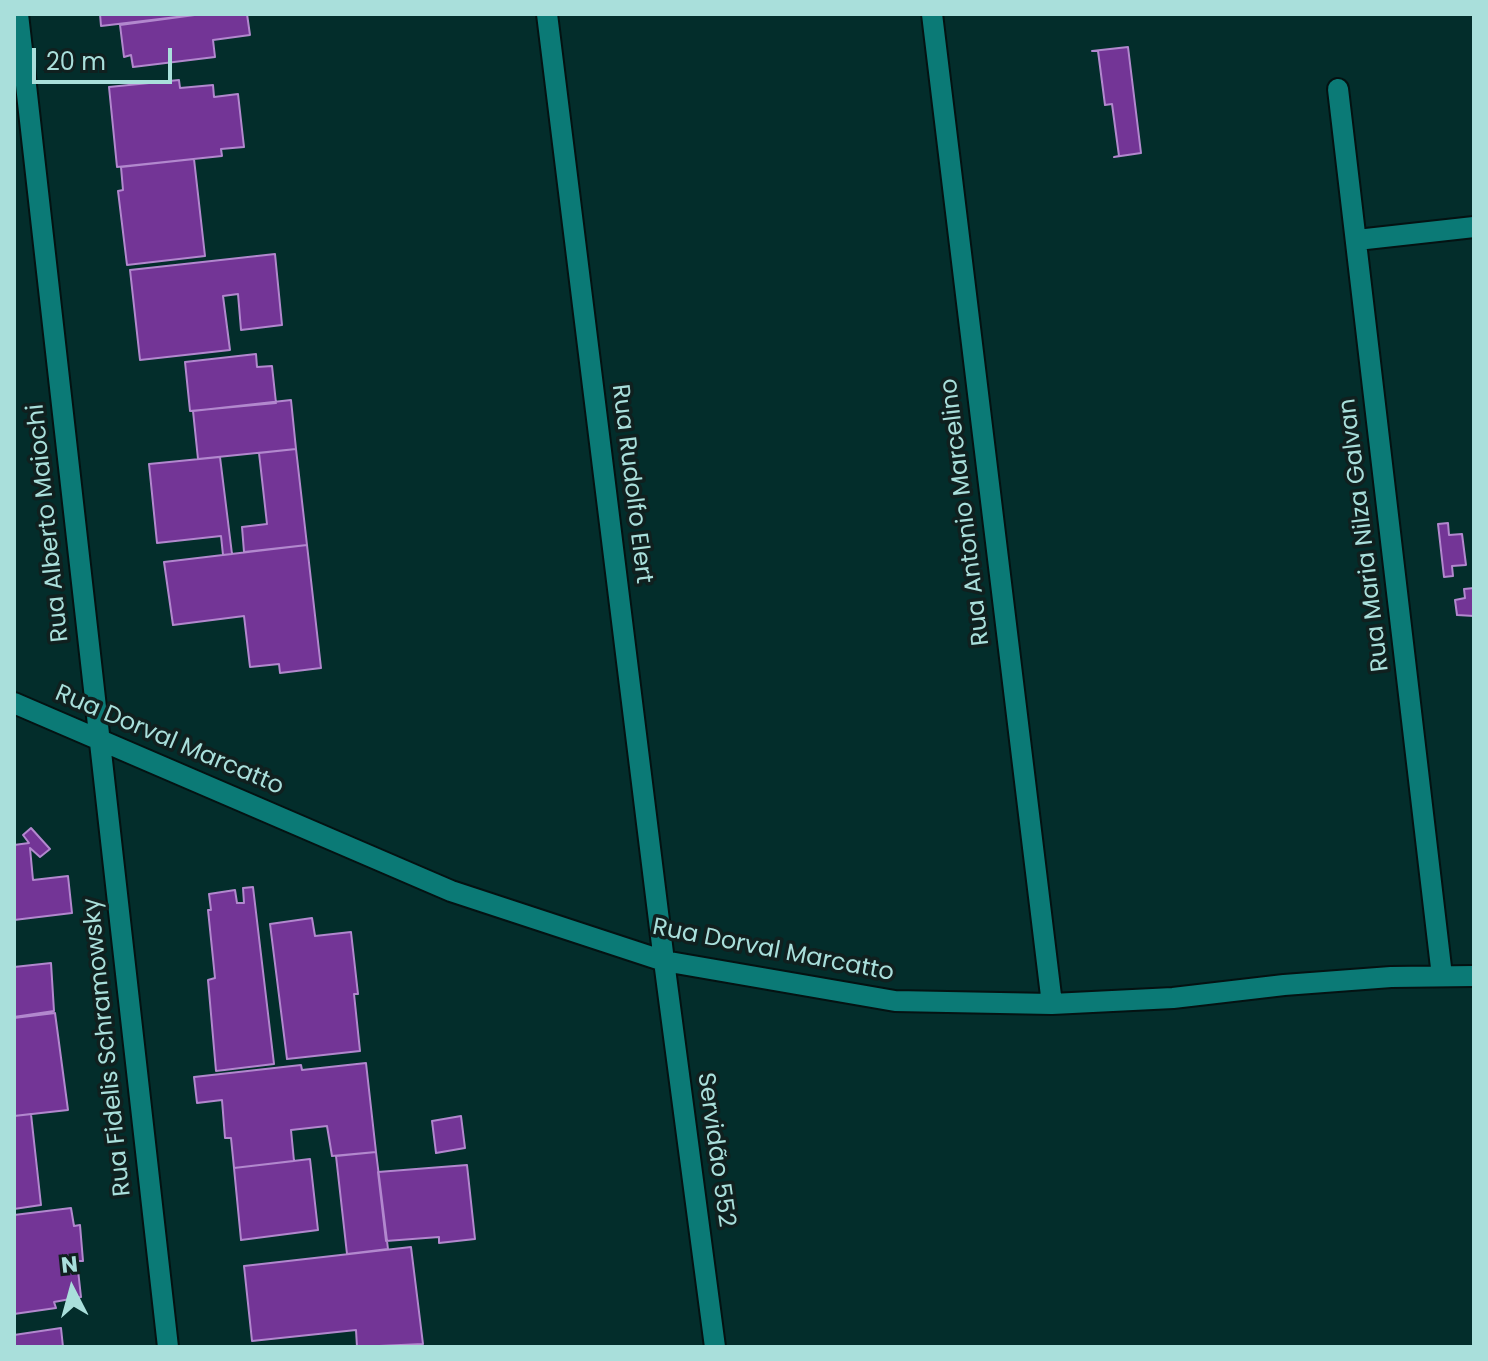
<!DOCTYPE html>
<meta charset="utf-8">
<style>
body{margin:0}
#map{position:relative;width:1488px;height:1361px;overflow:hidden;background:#032d2b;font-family:Poppins,sans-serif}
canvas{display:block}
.frame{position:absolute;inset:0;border:16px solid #a9dfdb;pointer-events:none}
.north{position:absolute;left:32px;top:1249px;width:80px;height:80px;-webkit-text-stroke:6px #10201f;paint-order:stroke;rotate:354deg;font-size:22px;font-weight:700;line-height:32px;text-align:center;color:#a9dfdb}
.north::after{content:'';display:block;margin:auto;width:28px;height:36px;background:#a9dfdb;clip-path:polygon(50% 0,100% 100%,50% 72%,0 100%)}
.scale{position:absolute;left:32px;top:48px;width:140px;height:36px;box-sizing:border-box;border:4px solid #a9dfdb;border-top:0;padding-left:10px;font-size:24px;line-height:28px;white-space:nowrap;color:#a9dfdb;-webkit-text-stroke:6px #10201f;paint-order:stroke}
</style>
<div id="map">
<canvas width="1488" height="1361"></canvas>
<div class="frame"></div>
<div class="north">N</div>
<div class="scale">20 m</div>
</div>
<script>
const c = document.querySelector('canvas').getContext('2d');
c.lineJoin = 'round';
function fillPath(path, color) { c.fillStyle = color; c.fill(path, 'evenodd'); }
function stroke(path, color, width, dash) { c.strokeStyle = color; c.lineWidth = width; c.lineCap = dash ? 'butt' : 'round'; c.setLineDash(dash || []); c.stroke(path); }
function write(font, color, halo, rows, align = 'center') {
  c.font = font + ' Poppins,sans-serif'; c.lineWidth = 7; c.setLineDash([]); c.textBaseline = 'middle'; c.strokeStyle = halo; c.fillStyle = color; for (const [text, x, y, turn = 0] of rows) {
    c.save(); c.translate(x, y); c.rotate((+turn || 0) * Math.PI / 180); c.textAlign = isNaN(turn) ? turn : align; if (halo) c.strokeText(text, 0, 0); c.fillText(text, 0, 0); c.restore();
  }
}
const building = new Path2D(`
 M 100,14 L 202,14 L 101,26 Z
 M 202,14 L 247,14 L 250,35 L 213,40 L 215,57 L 133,67 L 131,55 L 124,57 L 120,25 Z
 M 1128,47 L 1141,153 L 1114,157 L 1119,156 L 1112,104 L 1105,105 L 1098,51 L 1092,51 Z
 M 179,80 L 180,88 L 213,85 L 214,97 L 238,94 L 244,147 L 221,149 L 222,156 L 117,167 L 109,87 Z
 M 194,159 L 205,256 L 127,265 L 118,191 L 123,190 L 121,167 Z
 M 275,254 L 282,325 L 241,330 L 238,294 L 223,296 L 230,350 L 140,360 L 130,270 Z
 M 256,354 L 257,367 L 272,366 L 276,403 L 190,411 L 185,362 Z
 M 291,400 L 296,449 L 198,459 L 193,411 Z
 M 296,449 L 307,545 L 244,552 L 242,527 L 267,524 L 259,453 Z
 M 220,457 L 232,554 L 223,555 L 221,536 L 157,543 L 149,464 Z
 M 1448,523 L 1449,535 L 1462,534 L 1466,565 L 1452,566 L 1453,576 L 1444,577 L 1438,524 Z
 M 307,545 L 321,668 L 280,673 L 279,664 L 250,667 L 244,616 L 173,625 L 164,562 Z
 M 1474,588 L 1474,616 L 1457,615 L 1455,600 L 1465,598 L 1464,589 Z
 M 31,828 L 50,849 L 40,857 L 30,848 L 33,880 L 68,876 L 72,913 L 14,920 L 14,845 L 29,843 L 23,835 Z
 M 253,887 L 274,1064 L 216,1071 L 208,980 L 215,978 L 208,910 L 211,910 L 209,894 L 235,890 L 237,903 L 244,903 L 243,888 Z
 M 312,918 L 315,936 L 351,932 L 358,994 L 354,994 L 360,1051 L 287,1059 L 270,924 Z
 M 51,963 L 54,1011 L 14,1017 L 14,967 Z
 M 55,1013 L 68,1110 L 14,1116 L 14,1018 Z
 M 366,1063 L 376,1152 L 332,1156 L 327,1126 L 291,1130 L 294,1161 L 234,1168 L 231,1138 L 225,1138 L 222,1100 L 197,1103 L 194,1077 L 301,1065 L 302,1070 Z
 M 31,1114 L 41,1205 L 14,1209 L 14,1116 Z
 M 461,1116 L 465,1148 L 436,1153 L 432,1121 Z
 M 376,1152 L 388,1249 L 347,1254 L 336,1156 Z
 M 310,1159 L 318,1230 L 241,1240 L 234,1168 Z
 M 467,1165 L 475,1239 L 439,1243 L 439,1237 L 386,1241 L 378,1172 Z
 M 71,1208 L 74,1226 L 80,1225 L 83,1261 L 77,1261 L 81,1297 L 54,1302 L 56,1308 L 14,1314 L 14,1215 Z
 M 411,1247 L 423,1344 L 357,1347 L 356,1330 L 252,1341 L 244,1266 Z
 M 61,1328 L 63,1347 L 14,1347 L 14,1335 Z`);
fillPath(building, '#733596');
stroke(building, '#b288ce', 2);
const street = new Path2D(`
 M 18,14 L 168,1347
 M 547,14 L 664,961 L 715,1347
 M 932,14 L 1052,1004
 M 1338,89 L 1442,976
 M 1357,240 L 1474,227
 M 14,703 L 451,891 L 664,961 L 895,1001 L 1052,1004 L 1173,998 L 1284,985 L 1391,977 L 1474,976`);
stroke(street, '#041212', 24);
stroke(street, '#0b7a76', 20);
write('24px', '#a9dfdb', '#10201f', [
 ["Rua Rudolfo Elert",631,484,83],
 ["Rua Antonio Marcelino",966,512,-97],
 ["Rua Alberto Maiochi",49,523,-96],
 ["Rua Maria Nilza Galvan",1365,535,-97],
 ["Rua Dorval Marcatto",169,741,23],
 ["Rua Dorval Marcatto",773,951,11],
 ["Rua Fidelis Schramowsky",108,1047,-96],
 ["Servidão 552",715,1150,82]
]);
</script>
